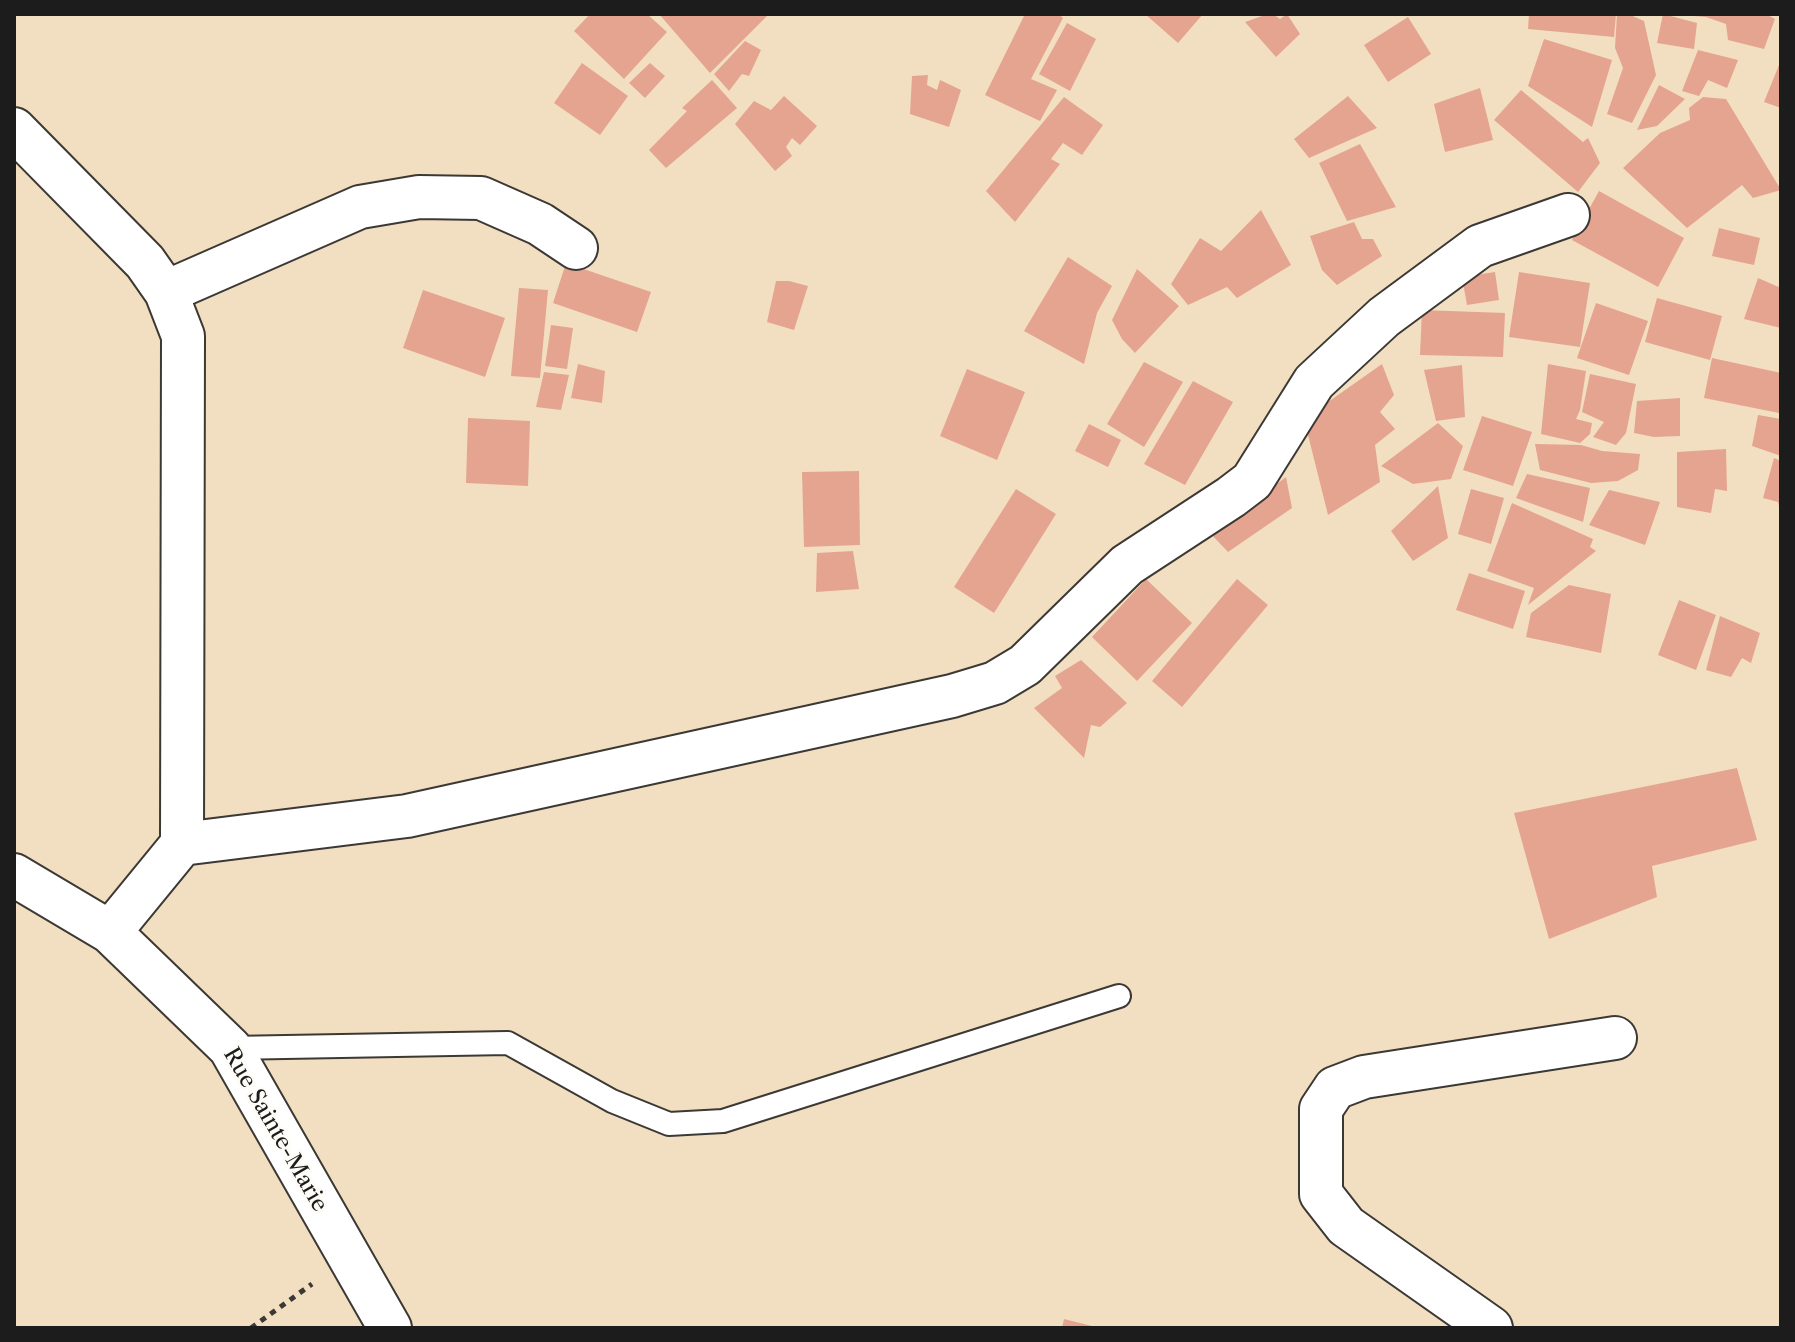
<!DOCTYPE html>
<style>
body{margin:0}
#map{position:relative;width:1795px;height:1342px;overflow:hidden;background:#f2dfc1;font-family:"Libre Caslon Text",serif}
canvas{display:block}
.frame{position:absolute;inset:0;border:16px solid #1c1c1c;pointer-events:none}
</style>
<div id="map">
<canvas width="1795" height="1342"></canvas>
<div class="frame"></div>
</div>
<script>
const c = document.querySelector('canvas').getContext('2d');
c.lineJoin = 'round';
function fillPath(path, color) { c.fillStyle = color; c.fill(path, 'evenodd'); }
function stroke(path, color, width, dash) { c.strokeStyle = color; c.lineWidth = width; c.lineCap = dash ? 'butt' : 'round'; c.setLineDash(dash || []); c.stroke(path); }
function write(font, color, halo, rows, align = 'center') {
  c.font = font + ' "Libre Caslon Text",serif'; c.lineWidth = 6; c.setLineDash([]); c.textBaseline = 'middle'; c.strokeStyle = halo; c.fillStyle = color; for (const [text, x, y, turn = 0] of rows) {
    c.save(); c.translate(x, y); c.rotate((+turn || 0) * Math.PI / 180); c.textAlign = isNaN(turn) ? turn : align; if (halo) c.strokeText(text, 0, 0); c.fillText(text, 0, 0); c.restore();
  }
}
fillPath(new Path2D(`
 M 590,14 L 647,14 L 667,32 L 624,79 L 574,31 Z
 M 659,14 L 769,14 L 710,73 Z
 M 1025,14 L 1058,14 L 1063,18 L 1031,79 L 1057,90 L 1040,121 L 985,95 Z
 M 1145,14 L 1203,14 L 1178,43 Z
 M 1268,14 L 1273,14 L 1280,19 L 1287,14 L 1300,34 L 1276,57 L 1245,22 Z
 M 1529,14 L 1616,14 L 1614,37 L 1528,29 Z
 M 1617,14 L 1628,14 L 1644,21 L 1656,75 L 1632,123 L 1607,114 L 1623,68 L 1615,48 Z
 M 1663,14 L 1697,23 L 1694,49 L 1657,43 Z
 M 1694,14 L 1766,14 L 1775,19 L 1764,49 L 1728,40 L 1726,24 L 1706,17 L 1694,16 Z
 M 1408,17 L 1431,54 L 1388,82 L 1364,45 Z
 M 1067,23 L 1096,39 L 1070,91 L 1039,74 Z
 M 1544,39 L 1612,60 L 1592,127 L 1528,86 Z
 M 745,41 L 761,50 L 749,76 L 742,74 L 729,91 L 714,74 Z
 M 1698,50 L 1738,60 L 1727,88 L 1708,80 L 1699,96 L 1682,91 Z
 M 1781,60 L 1781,108 L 1764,102 Z
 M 582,63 L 628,96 L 600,135 L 554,103 Z
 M 650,63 L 665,76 L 645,98 L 629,83 Z
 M 928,75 L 927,85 L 937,90 L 940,80 L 961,90 L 949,127 L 910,114 L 912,76 Z
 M 712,80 L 737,108 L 666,168 L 649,150 L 687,111 L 682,108 Z
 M 1659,85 L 1685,99 L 1657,126 L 1637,130 Z
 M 1480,88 L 1493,140 L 1445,152 L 1434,104 Z
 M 1521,90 L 1583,142 L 1588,138 L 1600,163 L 1578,192 L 1494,120 Z
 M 784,96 L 817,126 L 800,145 L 792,138 L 786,147 L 792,156 L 775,171 L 735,124 L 754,101 L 771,110 Z
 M 1348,96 L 1377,128 L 1309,158 L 1294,139 Z
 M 1064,97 L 1103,125 L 1082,155 L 1063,143 L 1051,159 L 1060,164 L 1015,222 L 986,191 Z
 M 1703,97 L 1726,99 L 1781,190 L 1753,198 L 1742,185 L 1687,228 L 1623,168 L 1660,133 L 1690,120 L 1689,108 Z
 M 1360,144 L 1396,207 L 1347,221 L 1319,163 Z
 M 1599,191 L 1684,238 L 1658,287 L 1572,240 Z
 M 1261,210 L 1291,265 L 1237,298 L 1227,287 L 1188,305 L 1171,284 L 1200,238 L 1221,251 Z
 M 1354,222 L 1362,239 L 1373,239 L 1382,256 L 1337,285 L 1322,270 L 1310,236 Z
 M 1719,228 L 1760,238 L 1754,265 L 1712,256 Z
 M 1068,257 L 1112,286 L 1097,313 L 1084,364 L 1024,331 Z
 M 566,263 L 651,292 L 637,332 L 553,303 Z
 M 1137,269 L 1179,306 L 1135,353 L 1122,339 L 1112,320 Z
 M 1495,272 L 1499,300 L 1467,305 L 1462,277 Z
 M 1519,272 L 1590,283 L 1580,347 L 1509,337 Z
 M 1758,278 L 1781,288 L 1781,328 L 1744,319 Z
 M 776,281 L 789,281 L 808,286 L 794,330 L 767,322 Z
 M 519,288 L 548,290 L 540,378 L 511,376 Z
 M 423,290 L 505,318 L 485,377 L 403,348 Z
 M 1657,298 L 1722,316 L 1710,360 L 1645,342 Z
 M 1596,303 L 1648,321 L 1629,375 L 1577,358 Z
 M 1422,310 L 1505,313 L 1503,357 L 1420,355 Z
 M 551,325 L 573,328 L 567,369 L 545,366 Z
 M 1712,358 L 1781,373 L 1781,402 L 1779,413 L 1704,398 Z
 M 1144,362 L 1183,382 L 1144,447 L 1107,424 Z
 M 578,364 L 605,371 L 602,403 L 571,398 Z
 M 1382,364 L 1394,395 L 1380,412 L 1395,429 L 1375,445 L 1380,482 L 1328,515 L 1304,419 Z
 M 1548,364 L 1586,371 L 1580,410 L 1576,419 L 1592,423 L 1590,434 L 1580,443 L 1541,434 Z
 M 1462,365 L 1465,417 L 1436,421 L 1424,370 Z
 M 967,369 L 1025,392 L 997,460 L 940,436 Z
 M 544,372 L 569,375 L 561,410 L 536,407 Z
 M 1590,374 L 1636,384 L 1626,433 L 1616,445 L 1593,437 L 1604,422 L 1582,412 Z
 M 1193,381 L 1233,402 L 1185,485 L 1144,464 Z
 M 1680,398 L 1680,436 L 1654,437 L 1634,433 L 1637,401 Z
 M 1758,415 L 1781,419 L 1781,456 L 1752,446 Z
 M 1482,416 L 1532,432 L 1513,486 L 1463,470 Z
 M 468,418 L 530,421 L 528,486 L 466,483 Z
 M 1438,423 L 1463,446 L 1451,479 L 1413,484 L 1381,466 Z
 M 1089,424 L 1121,440 L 1108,467 L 1075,451 Z
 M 1535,444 L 1581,445 L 1602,451 L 1640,454 L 1638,470 L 1618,481 L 1591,483 L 1540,470 Z
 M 1726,449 L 1727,491 L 1715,489 L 1711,513 L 1677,507 L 1677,452 Z
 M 1774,458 L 1781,461 L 1780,510 L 1778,502 L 1763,498 Z
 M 859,471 L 860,545 L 804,547 L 802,472 Z
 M 1527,474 L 1590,488 L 1583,522 L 1516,498 Z
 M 1286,477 L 1292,508 L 1228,552 L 1211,534 Z
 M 1438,486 L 1448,538 L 1413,561 L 1391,531 Z
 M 1016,489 L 1056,514 L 994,613 L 954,587 Z
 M 1471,489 L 1504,498 L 1491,544 L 1458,534 Z
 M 1609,490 L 1660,502 L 1645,545 L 1589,525 Z
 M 1512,503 L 1593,539 L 1590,547 L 1596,551 L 1528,605 L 1534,588 L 1487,571 Z
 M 853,551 L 859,589 L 816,592 L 817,553 Z
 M 1469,573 L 1525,591 L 1513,629 L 1456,610 Z
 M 1146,579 L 1192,623 L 1137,681 L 1092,637 Z
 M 1237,579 L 1268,605 L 1182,707 L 1152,681 Z
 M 1569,585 L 1611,594 L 1601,653 L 1526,637 L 1531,613 Z
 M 1679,600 L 1716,615 L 1696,670 L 1658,655 Z
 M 1720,616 L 1760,633 L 1751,663 L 1742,658 L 1731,677 L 1706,670 Z
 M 1081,660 L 1127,703 L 1100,727 L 1091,725 L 1084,758 L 1034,708 L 1062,688 L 1055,676 Z
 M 1737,768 L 1757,840 L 1652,866 L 1657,897 L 1549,939 L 1514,813 Z
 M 1064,1319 L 1096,1327 L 1096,1328 L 1062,1328 Z`), '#e5a48f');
const service = new Path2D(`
 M 230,1048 L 508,1043 L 612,1101 L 669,1124 L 723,1121 L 1119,996`);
const minor = new Path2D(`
 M 14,129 L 145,262 L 166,292 L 183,336 L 182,844 L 110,932
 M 166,292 L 360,207 L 419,197 L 481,198 L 540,224 L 576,248
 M 182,844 L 407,816 L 952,696 L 995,683 L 1025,665 L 1127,565 L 1231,497 L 1252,481 L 1314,382 L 1384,317 L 1480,246 L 1568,215
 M 14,875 L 110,932 L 230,1048 L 390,1328
 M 1491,1328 L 1346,1226 L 1321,1194 L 1321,1109 L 1335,1088 L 1364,1077 L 1615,1038`);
stroke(service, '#3c3935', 26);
stroke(minor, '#3c3935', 46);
stroke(new Path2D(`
 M 251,1328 L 312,1284`), '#3c3935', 5, [6, 6]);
stroke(service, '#fff', 22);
stroke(minor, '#fff', 42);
write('22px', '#1c1c1c', '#fdfcf7', [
 ["Rue Sainte-Marie",275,1130,60]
]);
</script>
